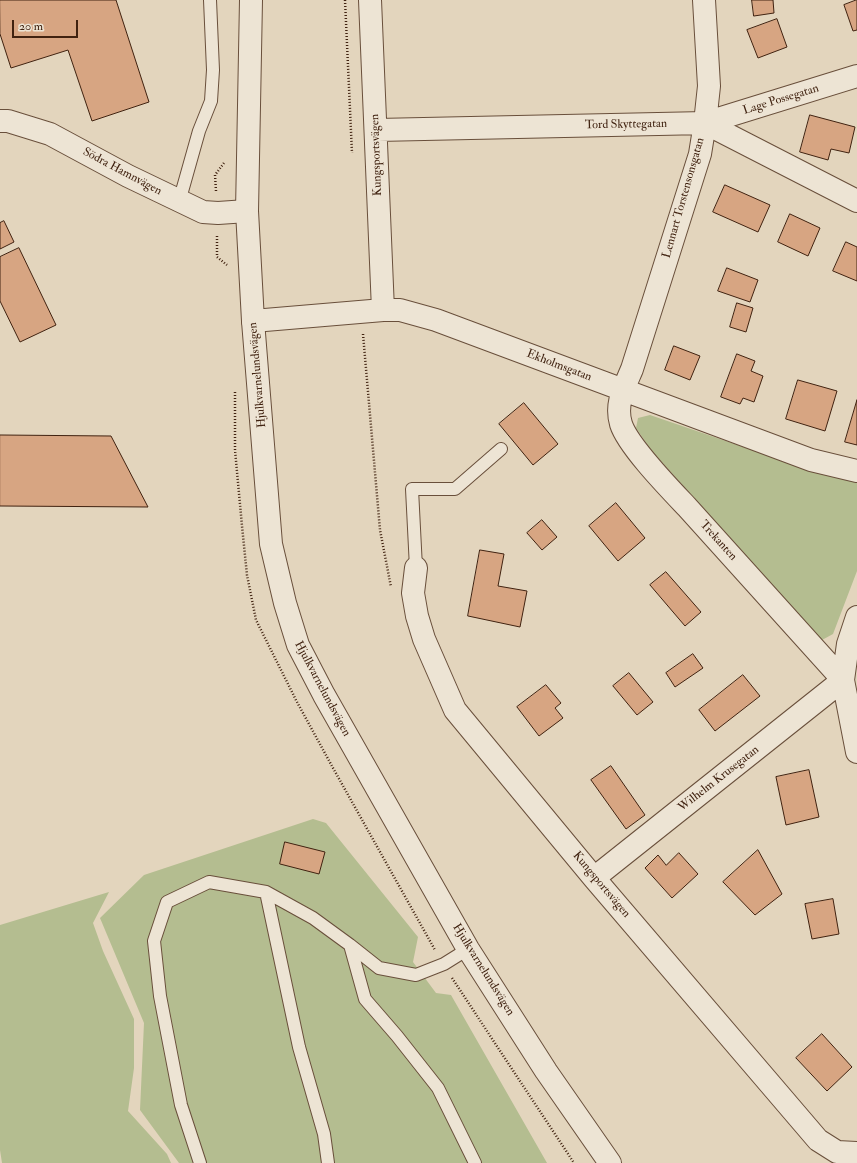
<!DOCTYPE html>
<meta charset="utf-8">
<style>
body{margin:0}
#map{position:relative;width:857px;height:1163px;overflow:hidden;background:#e3d5bd;font-family:"IM FELL Double Pica",serif}
canvas{display:block}
.scale{position:absolute;left:12px;top:20px;width:66px;height:18px;box-sizing:border-box;border:2px solid #402210;border-top:0;padding-left:5px;font-size:12px;line-height:14px;white-space:nowrap;color:#402210;-webkit-text-stroke:3px #ede4d4;paint-order:stroke}
</style>
<div id="map">
<canvas width="857" height="1163"></canvas>
<div class="scale">20 m</div>
</div>
<script>
const c = document.querySelector('canvas').getContext('2d');
c.lineJoin = 'round';
function fillPath(path, color) { c.fillStyle = color; c.fill(path, 'evenodd'); }
function stroke(path, color, width, dash) { c.strokeStyle = color; c.lineWidth = width; c.lineCap = dash ? 'butt' : 'round'; c.setLineDash(dash || []); c.stroke(path); }
function write(font, color, halo, rows, align = 'center') {
  c.font = font + ' "IM FELL Double Pica",serif'; c.lineWidth = 4; c.setLineDash([]); c.textBaseline = 'middle'; c.strokeStyle = halo; c.fillStyle = color; for (const [text, x, y, turn = 0] of rows) {
    c.save(); c.translate(x, y); c.rotate((+turn || 0) * Math.PI / 180); c.textAlign = isNaN(turn) ? turn : align; if (halo) c.strokeText(text, 0, 0); c.fillText(text, 0, 0); c.restore();
  }
}
fillPath(new Path2D(`
 M 650,415 L 758,452 L 857,483 L 857,571 L 833,634 L 822,640 L 651,450 L 636,428 L 638,418 Z
 M 313,819 L 326,823 L 418,937 L 413,962 L 436,993 L 451,995 L 547,1163 L 179,1163 L 140,1110 L 144,1023 L 100,918 L 144,875 Z
 M 109,892 L 93,923 L 103,951 L 134,1019 L 134,1068 L 128,1111 L 167,1154 L 171,1163 L 2,1163 L 0,1150 L 0,925 Z`), '#b4bd90');
const building = new Path2D(`
 M 0,0 L 116,0 L 149,102 L 92,121 L 68,50 L 11,68 L 0,34 Z
 M 752,0 L 773,0 L 774,13 L 754,16 Z
 M 857,0 L 857,30 L 853,31 L 844,5 Z
 M 777,19 L 787,47 L 758,58 L 747,30 Z
 M 810,115 L 855,127 L 849,153 L 831,149 L 828,160 L 800,152 Z
 M 725,185 L 770,205 L 758,232 L 713,212 Z
 M 790,214 L 820,228 L 808,256 L 778,242 Z
 M 4,221 L 14,242 L 0,249 L 0,223 Z
 M 846,242 L 857,247 L 857,281 L 833,271 Z
 M 19,248 L 56,325 L 20,342 L 0,301 L 0,257 Z
 M 727,268 L 758,280 L 750,302 L 718,291 Z
 M 737,303 L 753,308 L 746,332 L 730,327 Z
 M 674,346 L 700,356 L 690,380 L 665,370 Z
 M 737,354 L 755,361 L 751,371 L 763,376 L 754,402 L 743,398 L 740,404 L 721,397 Z
 M 798,380 L 837,391 L 825,431 L 786,419 Z
 M 857,400 L 857,445 L 845,442 Z
 M 524,403 L 558,444 L 533,465 L 499,424 Z
 M 0,435 L 111,436 L 148,507 L 0,506 Z
 M 616,503 L 645,538 L 618,561 L 589,526 Z
 M 542,520 L 557,537 L 542,550 L 527,533 Z
 M 480,550 L 504,554 L 498,586 L 527,591 L 520,627 L 468,616 Z
 M 666,572 L 701,612 L 685,626 L 650,585 Z
 M 693,654 L 703,668 L 675,687 L 666,673 Z
 M 629,673 L 653,702 L 637,715 L 613,686 Z
 M 743,675 L 760,696 L 715,731 L 699,710 Z
 M 546,685 L 561,703 L 555,708 L 563,718 L 539,736 L 517,707 Z
 M 611,766 L 645,815 L 626,829 L 591,780 Z
 M 809,770 L 819,817 L 786,825 L 776,777 Z
 M 285,842 L 325,852 L 319,874 L 280,864 Z
 M 758,850 L 782,894 L 755,915 L 723,882 Z
 M 679,853 L 698,874 L 672,898 L 645,868 L 658,855 L 666,865 Z
 M 833,899 L 839,934 L 812,939 L 805,904 Z
 M 822,1034 L 852,1067 L 827,1091 L 796,1058 Z`);
fillPath(building, '#d7a582');
stroke(building, '#402210', 1);
const service = new Path2D(`
 M 179,202 L 199,131 L 211,101 L 213,70 L 210,0
 M 416,568 L 412,489 L 455,489 L 501,449
 M 266,892 L 299,1047 L 324,1134 L 328,1163
 M 350,945 L 379,968 L 416,975 L 444,964 L 468,949
 M 200,1163 L 181,1105 L 160,996 L 154,941 L 167,902 L 209,882 L 266,892 L 313,918 L 350,945 L 365,999 L 397,1036 L 438,1088 L 475,1163`);
const minor = new Path2D(`
 M 370,0 L 383,310
 M 0,121 L 8,121 L 50,134 L 128,176 L 203,212 L 218,213 L 247,211
 M 705,123 L 857,76
 M 377,130 L 705,123 L 857,201
 M 253,321 L 383,310 L 400,310 L 436,320 L 811,460 L 857,471
 M 416,568 L 413,593 L 417,616 L 424,639 L 455,710 L 594,878 L 818,1140 L 837,1152 L 857,1153
 M 857,617 L 848,644 L 843,680 L 857,752
 M 594,878 L 843,680 C 791,623 739,565 687,507 C 670,489 628,446 621,424 C 615,404 624,388 632,369 L 700,154 L 705,123 L 709,86 L 704,0`);
const tertiary = new Path2D(`
 M 251,0 L 247,211 L 253,321 L 271,544 L 285,603 L 298,645 L 324,695 L 468,949 L 546,1071 L 610,1163`);
stroke(service, '#694f3b', 14);
stroke(minor, '#694f3b', 24);
stroke(tertiary, '#694f3b', 24);
stroke(new Path2D(`
 M 345,0 L 352,153
 M 216,191 L 215,175 L 224,163
 M 217,236 L 217,257 L 227,265
 M 363,334 L 380,530 L 391,587
 M 235,392 L 235,450 L 242,526 L 247,575 L 256,620 L 297,702 L 333,768 L 435,950
 M 452,978 L 574,1163`), '#402210', 2.5, [1, 2]);
stroke(service, '#ede4d4', 12);
stroke(minor, '#ede4d4', 22);
stroke(tertiary, '#ede4d4', 22);
write('12px', '#402210', '#ede4d4', [
 ["Lage Possegatan",781,100,-17],
 ["Tord Skyttegatan",626,125,-1],
 ["Kungsportsvägen",377,155,-92],
 ["Södra Hamnvägen",122,172,28],
 ["Lennart Torstensonsgatan",684,198,-74],
 ["Ekholmsgatan",559,366,21],
 ["Hjulkvarnelundsvägen",258,375,-95],
 ["Trekanten",718,541,48],
 ["Hjulkvarnelundsvägen",322,689,62],
 ["Wilhelm Krusegatan",719,779,-38],
 ["Kungsportsvägen",601,885,50],
 ["Hjulkvarnelundsvägen",483,970,58]
]);
</script>
